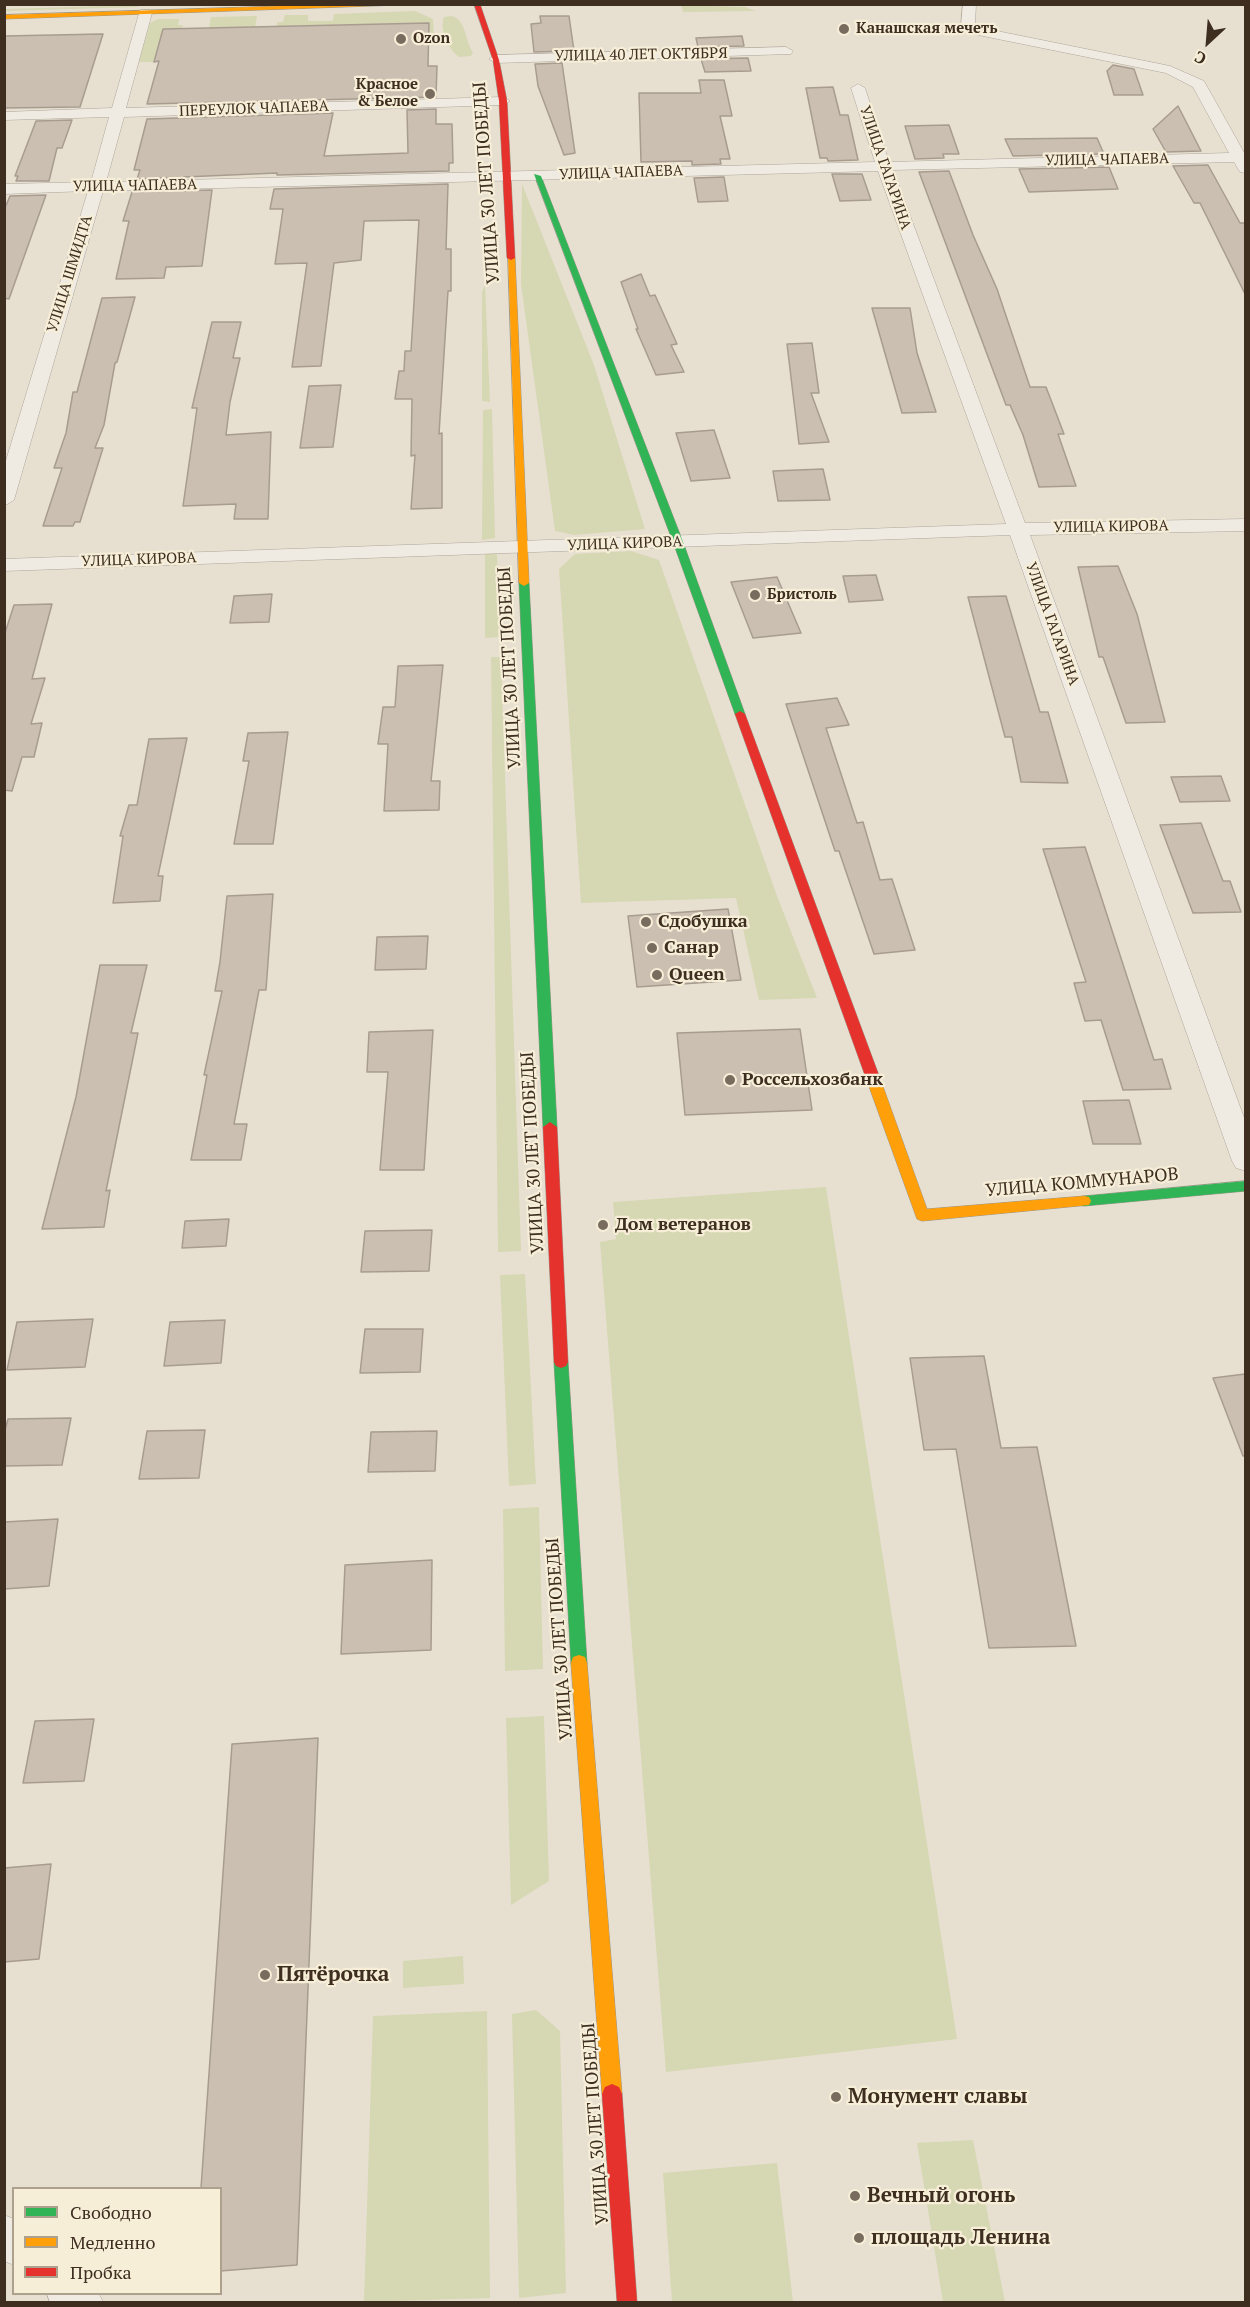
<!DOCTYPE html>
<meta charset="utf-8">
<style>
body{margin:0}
#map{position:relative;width:1250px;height:2307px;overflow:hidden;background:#e7e0d1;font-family:"PT Serif",serif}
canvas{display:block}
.frame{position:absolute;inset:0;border:6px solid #3d2e20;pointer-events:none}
.legend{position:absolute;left:12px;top:2187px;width:210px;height:108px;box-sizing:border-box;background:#f7eed8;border:2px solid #ada18e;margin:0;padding:8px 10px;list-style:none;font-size:18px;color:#3d2e20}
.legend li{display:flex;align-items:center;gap:12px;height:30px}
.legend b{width:30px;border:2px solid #ada18e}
.north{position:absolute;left:1178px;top:12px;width:60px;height:60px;-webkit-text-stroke:4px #f7eed8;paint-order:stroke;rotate:206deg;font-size:16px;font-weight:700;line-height:24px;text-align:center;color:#3d2e20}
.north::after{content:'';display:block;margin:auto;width:21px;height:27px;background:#3d2e20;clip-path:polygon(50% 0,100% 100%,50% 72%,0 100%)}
</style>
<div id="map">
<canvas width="1250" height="2307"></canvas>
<div class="frame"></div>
<ul class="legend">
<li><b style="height:8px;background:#30b455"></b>Свободно</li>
<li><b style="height:8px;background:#ff9f0a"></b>Медленно</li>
<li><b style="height:8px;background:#e5322d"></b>Пробка</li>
</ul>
<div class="north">С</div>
</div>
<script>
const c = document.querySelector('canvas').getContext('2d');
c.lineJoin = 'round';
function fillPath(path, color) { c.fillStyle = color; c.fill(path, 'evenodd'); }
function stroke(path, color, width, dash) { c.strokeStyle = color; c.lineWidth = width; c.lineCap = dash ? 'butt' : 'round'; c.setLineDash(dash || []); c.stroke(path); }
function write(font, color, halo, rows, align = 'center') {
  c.font = font + ' "PT Serif",serif'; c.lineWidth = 4.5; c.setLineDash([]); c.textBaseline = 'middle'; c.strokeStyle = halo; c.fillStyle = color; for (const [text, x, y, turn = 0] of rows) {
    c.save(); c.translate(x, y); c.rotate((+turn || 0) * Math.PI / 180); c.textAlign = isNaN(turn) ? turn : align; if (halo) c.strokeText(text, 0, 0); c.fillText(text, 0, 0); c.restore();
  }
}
fillPath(new Path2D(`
 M 138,5 L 138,7 L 4,11 L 5,9 Z
 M 681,5 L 745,7 L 756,11 L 683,12 Z
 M 415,11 L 433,19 L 434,41 L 428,41 L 429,23 L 277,26 L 277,22 L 283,22 L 285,15 L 308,15 L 308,21 L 333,21 L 334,14 Z
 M 257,16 L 255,27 L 209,28 L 211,17 Z
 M 452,16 C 466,20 465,40 473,53 L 471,56 L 459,57 C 448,49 439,29 444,17 Z
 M 158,19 L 179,19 L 178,25 L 183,25 L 182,28 L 163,29 L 154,62 L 139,62 L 150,23 Z
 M 522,184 L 594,365 L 645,529 L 574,535 L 555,531 L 521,284 Z
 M 485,285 L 490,402 L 482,401 L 482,292 Z
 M 492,409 L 495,538 L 482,540 L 483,410 Z
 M 631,551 L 659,560 L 777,896 L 817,998 L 759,1000 L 736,898 L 581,903 L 559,569 L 575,554 Z
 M 485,554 L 497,554 L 500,637 L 485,638 Z
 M 491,657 L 501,657 L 521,1251 L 498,1252 Z
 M 826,1187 L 957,2039 L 666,2072 L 600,1242 L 616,1239 L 613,1202 Z
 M 525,1274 L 536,1484 L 509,1486 L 500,1275 Z
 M 539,1507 L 543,1669 L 505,1671 L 503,1509 Z
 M 544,1716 L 549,1881 L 511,1905 L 506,1718 Z
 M 463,1956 L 464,1984 L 403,1988 L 403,1961 Z
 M 536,2010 L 560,2031 L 566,2293 L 519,2298 L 512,2014 Z
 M 487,2011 L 490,2298 L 364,2302 L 373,2016 Z
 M 973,2140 L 1005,2302 L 943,2302 L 917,2143 Z
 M 777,2163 L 793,2302 L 672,2302 L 663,2173 Z`), '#d6d7b3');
const building = new Path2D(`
 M 540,16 L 569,16 L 574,51 L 534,52 L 531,24 L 541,23 Z
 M 429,23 L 428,66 L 437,66 L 436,97 L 147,104 L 159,61 L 154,62 L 163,29 Z
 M 103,34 L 80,107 L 4,108 L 4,36 Z
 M 742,36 L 744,46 L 698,47 L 696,38 Z
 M 748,58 L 751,71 L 705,72 L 701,59 Z
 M 562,63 L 575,153 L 564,155 L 538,86 L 535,64 Z
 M 1113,65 L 1134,69 L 1143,95 L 1114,95 L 1107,71 Z
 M 699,80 L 724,80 L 732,116 L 720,116 L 730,159 L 720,159 L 721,164 L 692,165 L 692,161 L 641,162 L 639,93 L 701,93 Z
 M 833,87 L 840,115 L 848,115 L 858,160 L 828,161 L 827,158 L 820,158 L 806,88 Z
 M 1178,106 L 1199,147 L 1201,151 L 1166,152 L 1153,129 Z
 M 436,109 L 436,124 L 452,124 L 453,163 L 449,163 L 449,171 L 277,175 L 277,173 L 137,179 L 140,170 L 134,170 L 147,119 L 333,113 L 324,156 L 408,153 L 407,110 Z
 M 72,120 L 62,148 L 57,148 L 49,181 L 16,181 L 18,176 L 15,176 L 36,121 Z
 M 949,125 L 959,154 L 943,154 L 944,158 L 915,159 L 905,126 Z
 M 1097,138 L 1104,154 L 1013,156 L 1005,139 Z
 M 1208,165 L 1240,223 L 1245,223 L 1245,294 L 1200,203 L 1194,203 L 1173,166 Z
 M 1109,167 L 1118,189 L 1029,192 L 1019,169 Z
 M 949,171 L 973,235 L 997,289 L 1030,387 L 1046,387 L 1064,434 L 1058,434 L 1076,486 L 1039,487 L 1023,435 L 1010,405 L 1006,405 L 919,172 Z
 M 832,174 L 862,174 L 871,200 L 840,201 Z
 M 724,177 L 728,201 L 698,202 L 694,178 Z
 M 448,184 L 446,249 L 451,249 L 451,291 L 448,291 L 439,434 L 442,433 L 442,508 L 411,509 L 415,455 L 411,456 L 412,399 L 395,399 L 399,371 L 404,371 L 405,351 L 411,351 L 419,220 L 364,221 L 361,260 L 334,263 L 321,366 L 292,367 L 307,263 L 275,264 L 283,209 L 270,209 L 274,189 Z
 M 212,190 L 202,266 L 166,267 L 164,278 L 116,279 L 129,221 L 123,221 L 132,192 Z
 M 46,195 L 9,299 L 4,298 L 4,210 L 10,196 Z
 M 641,274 L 650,296 L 655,295 L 677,344 L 671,345 L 684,372 L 656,375 L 636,329 L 638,329 L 621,282 Z
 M 135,297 L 117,362 L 115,363 L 104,425 L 95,448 L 103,448 L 80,522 L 75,522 L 73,526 L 43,526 L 62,468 L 54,468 L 66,433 L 73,392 L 77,392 L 102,298 Z
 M 872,308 L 910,308 L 917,353 L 936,412 L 902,413 Z
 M 212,322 L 241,322 L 233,358 L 240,358 L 230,402 L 226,435 L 271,432 L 268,519 L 234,519 L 236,504 L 183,506 L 197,408 L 192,408 Z
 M 812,343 L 819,393 L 811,393 L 829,442 L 799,444 L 787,344 Z
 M 341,385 L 333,447 L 300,448 L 309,386 Z
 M 714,430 L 730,478 L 691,481 L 676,433 Z
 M 823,469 L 830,500 L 778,501 L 773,471 Z
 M 1118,566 L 1137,614 L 1165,722 L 1126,723 L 1103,657 L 1099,657 L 1078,567 Z
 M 876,575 L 883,600 L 849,602 L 843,576 Z
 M 777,577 L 801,633 L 753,638 L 731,582 Z
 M 272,594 L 269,622 L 230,623 L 234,596 Z
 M 1006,596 L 1040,712 L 1048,712 L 1068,783 L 1021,782 L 1012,737 L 1005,737 L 968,597 Z
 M 52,604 L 32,679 L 45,678 L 31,724 L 42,723 L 34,757 L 22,757 L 12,791 L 4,790 L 4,636 L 14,605 Z
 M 443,665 L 431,781 L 440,781 L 439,810 L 384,811 L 388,744 L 378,744 L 383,707 L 395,707 L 398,666 Z
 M 837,698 L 849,725 L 826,728 L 857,823 L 863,822 L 880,880 L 892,879 L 915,950 L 874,954 L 839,851 L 835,851 L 786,704 Z
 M 288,732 L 273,844 L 234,844 L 249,761 L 243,761 L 248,733 Z
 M 187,738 L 158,876 L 163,876 L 160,901 L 113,903 L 123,836 L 120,836 L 129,805 L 137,805 L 149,739 Z
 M 1221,776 L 1230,801 L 1180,802 L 1171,777 Z
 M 1201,823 L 1223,881 L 1230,881 L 1241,912 L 1193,913 L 1160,825 Z
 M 1085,847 L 1154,1060 L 1162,1059 L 1171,1089 L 1123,1090 L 1101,1020 L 1085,1021 L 1074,983 L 1086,982 L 1043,849 Z
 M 273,894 L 266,990 L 259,990 L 234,1124 L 247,1124 L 241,1160 L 191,1160 L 207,1075 L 204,1075 L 222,991 L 215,991 L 220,962 L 227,896 Z
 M 728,909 L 741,980 L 637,987 L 628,916 Z
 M 428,936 L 426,969 L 375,970 L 377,937 Z
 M 100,965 L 147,965 L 131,1033 L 138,1033 L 106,1191 L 110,1190 L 104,1227 L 42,1229 L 76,1097 Z
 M 800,1029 L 812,1110 L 685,1115 L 677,1033 Z
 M 433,1030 L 424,1170 L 380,1170 L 388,1072 L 367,1072 L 369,1032 Z
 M 1129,1100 L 1141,1144 L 1093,1144 L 1083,1101 Z
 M 229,1219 L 226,1246 L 182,1248 L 185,1221 Z
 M 432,1230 L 429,1271 L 361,1272 L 365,1231 Z
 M 93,1319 L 85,1367 L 7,1370 L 17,1322 Z
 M 225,1320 L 221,1363 L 164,1366 L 170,1322 Z
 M 365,1329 L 423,1329 L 420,1372 L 360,1373 Z
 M 984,1356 L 1001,1448 L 1037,1447 L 1076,1646 L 989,1648 L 956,1449 L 924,1450 L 910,1358 Z
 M 1245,1374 L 1245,1456 L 1243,1456 L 1213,1378 Z
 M 71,1418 L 62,1465 L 4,1466 L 4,1434 L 8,1419 Z
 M 205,1430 L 199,1478 L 139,1479 L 147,1431 Z
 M 437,1431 L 435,1471 L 368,1472 L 371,1432 Z
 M 58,1519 L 49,1586 L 4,1589 L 4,1522 Z
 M 432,1560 L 431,1650 L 341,1654 L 345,1565 Z
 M 94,1719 L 84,1781 L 23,1783 L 35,1721 Z
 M 318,1738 L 297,2265 L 220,2271 L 220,2188 L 201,2188 L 232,1744 Z
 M 51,1864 L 39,1959 L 4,1962 L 4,1868 Z`);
fillPath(building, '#cbbfb2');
stroke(building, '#a89c90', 1.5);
const street = new Path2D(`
 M 963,4 L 976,4 L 975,24 L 987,29 L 1170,66 L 1204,81 L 1246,156 L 1245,173 L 1240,172 L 1234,162 L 893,170 L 1025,523 L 1246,519 L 1246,531 L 1030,535 L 1246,1123 L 1246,1171 L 1236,1168 L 1232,1161 L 1010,535 L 4,571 L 4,559 L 1006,524 L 878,171 L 103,191 L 14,500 L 4,506 L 4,467 L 88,191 L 4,194 L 4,184 L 91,182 L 109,117 L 4,120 L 4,112 L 112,108 L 140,10 L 150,10 L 152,13 L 126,108 L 503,97 L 510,101 L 503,105 L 124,117 L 106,182 L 875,162 L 851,88 L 858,84 L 865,88 L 889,162 L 1229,153 L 1193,87 L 1166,73 L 978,35 L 961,26 Z
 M 786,47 L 793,51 L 791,54 L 496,63 L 489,59 L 496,55 Z
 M 4,2215 L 14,2219 L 14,2265 L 4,2261 Z
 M 47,2294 L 99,2294 L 103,2302 L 50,2302 Z`);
const fast = new Path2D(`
 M 534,174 L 541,176 L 683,542 L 745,714 L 744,716 L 736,716 L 735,714 L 673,542 Z
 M 524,580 L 529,583 L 557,1127 L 550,1132 L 543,1127 L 519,583 Z
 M 1246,1181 L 1246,1191 L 1084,1206 L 1079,1205 L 1077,1201 L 1079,1197 L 1084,1196 Z
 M 561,1356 L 566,1358 L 568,1362 L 587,1663 L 585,1669 L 579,1671 L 573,1669 L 571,1663 L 554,1362 L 556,1358 Z`);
const slow = new Path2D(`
 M 345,4 L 427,4 L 4,19 L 4,15 Z
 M 508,256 L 515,258 L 529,583 L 524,586 L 519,583 Z
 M 874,1076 L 881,1081 L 927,1209 L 1084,1196 L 1089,1197 L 1091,1201 L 1089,1205 L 922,1221 L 917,1219 L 867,1081 Z
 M 579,1655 L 585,1657 L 587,1663 L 622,2094 L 619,2101 L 612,2104 L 605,2101 L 602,2094 L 571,1663 L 573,1657 Z`);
const jam = new Path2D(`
 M 474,4 L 480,4 L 499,60 L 507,101 L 515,258 L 511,260 L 507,258 L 499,101 L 493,60 Z
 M 740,711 L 745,714 L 881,1081 L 879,1084 L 874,1086 L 867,1081 L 735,714 Z
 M 550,1122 L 557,1127 L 568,1362 L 566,1366 L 561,1368 L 556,1366 L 554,1362 L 543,1127 Z
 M 612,2084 L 619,2087 L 622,2094 L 637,2302 L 617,2302 L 602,2094 L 605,2087 Z`);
stroke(street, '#ada599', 1);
stroke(fast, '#9c958a', 1);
stroke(slow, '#9c958a', 1);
stroke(jam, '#9c958a', 1);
fillPath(street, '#efebe3');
fillPath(fast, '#30b455');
fillPath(slow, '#ff9f0a');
fillPath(jam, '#e5322d');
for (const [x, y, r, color] of [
 [844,29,6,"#786c5e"],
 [401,39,6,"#786c5e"],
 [430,94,6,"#786c5e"],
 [755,595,6,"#786c5e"],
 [646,922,6,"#786c5e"],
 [652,948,6,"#786c5e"],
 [657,975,6,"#786c5e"],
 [730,1080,6,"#786c5e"],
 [603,1225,6,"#786c5e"],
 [265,1975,6,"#786c5e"],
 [836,2097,6,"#786c5e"],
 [855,2196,6,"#786c5e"],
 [859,2238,6,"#786c5e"]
]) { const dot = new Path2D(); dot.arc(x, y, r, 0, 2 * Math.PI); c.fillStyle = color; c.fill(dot); stroke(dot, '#f7eed8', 2); }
write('bold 15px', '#3d2e20', '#f7eed8', [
 ["Канашская мечеть",856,29],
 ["Ozon",413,39],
 ["Красное",418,85,"right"],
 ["& Белое",418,102,"right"],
 ["Бристоль",767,595]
], 'left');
write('15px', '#3d2e20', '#f7eed8', [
 ["УЛИЦА 40 ЛЕТ ОКТЯБРЯ",641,55,-1],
 ["ПЕРЕУЛОК ЧАПАЕВА",254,109,-2],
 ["УЛИЦА ЧАПАЕВА",1107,160,-1],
 ["УЛИЦА ГАГАРИНА",885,168,71],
 ["УЛИЦА ЧАПАЕВА",621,173,-2],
 ["УЛИЦА ЧАПАЕВА",135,186,-1],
 ["УЛИЦА ШМИДТА",70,274,-73],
 ["УЛИЦА КИРОВА",1111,527,-1],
 ["УЛИЦА КИРОВА",625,544,-2],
 ["УЛИЦА КИРОВА",139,560,-2],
 ["УЛИЦА ГАГАРИНА",1052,624,70]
]);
write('18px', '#3d2e20', '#f7eed8', [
 ["УЛИЦА 30 ЛЕТ ПОБЕДЫ",487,183,-94],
 ["УЛИЦА 30 ЛЕТ ПОБЕДЫ",510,668,-93],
 ["УЛИЦА 30 ЛЕТ ПОБЕДЫ",533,1153,-93],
 ["УЛИЦА КОММУНАРОВ",1082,1183,-5],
 ["УЛИЦА 30 ЛЕТ ПОБЕДЫ",560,1639,-94],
 ["УЛИЦА 30 ЛЕТ ПОБЕДЫ",596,2124,-94]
]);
write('bold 18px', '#3d2e20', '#f7eed8', [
 ["Сдобушка",658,922],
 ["Санар",664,948],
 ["Queen",669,975],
 ["Россельхозбанк",742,1080],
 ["Дом ветеранов",615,1225]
], 'left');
write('bold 21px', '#3d2e20', '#f7eed8', [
 ["Пятёрочка",277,1975],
 ["Монумент славы",848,2097],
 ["Вечный огонь",867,2196],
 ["площадь Ленина",871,2238]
], 'left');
</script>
